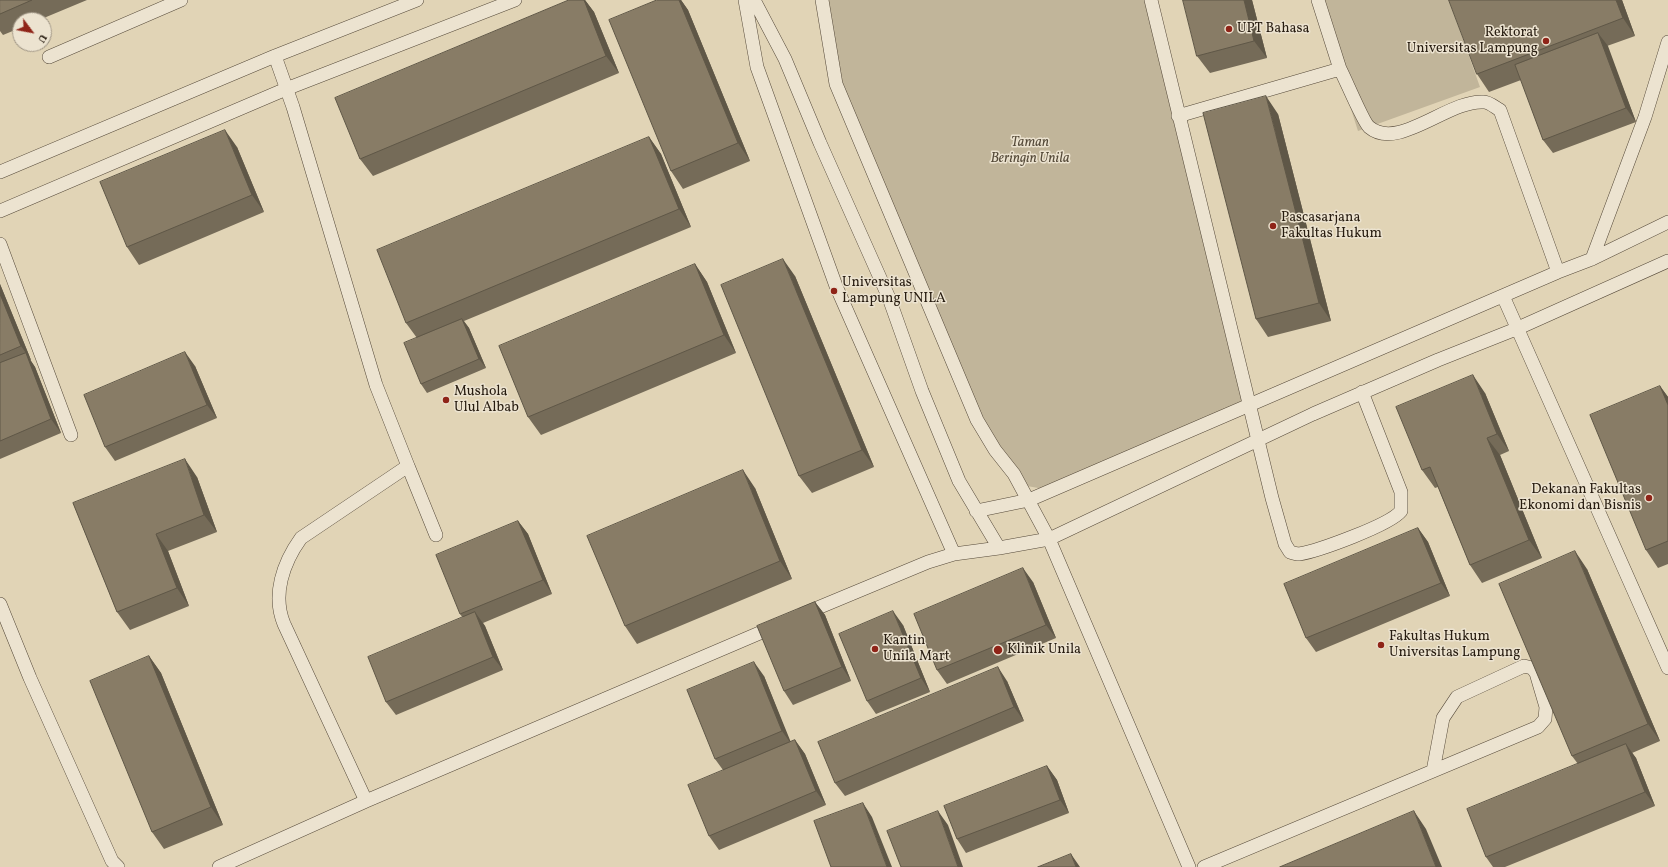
<!DOCTYPE html>
<style>
body{margin:0}
#map{position:relative;width:1668px;height:867px;overflow:hidden;background:#e1d4b6;font-family:Vollkorn,serif}
canvas{display:block}
.north{position:absolute;left:12px;top:12px;width:40px;height:40px;box-sizing:border-box;background:#ece3d0;border:1px solid #9d9383;border-radius:50%;rotate:122deg;font-size:11px;font-weight:700;line-height:16px;text-align:center;color:#271c10}
.north::after{content:'';display:block;margin:auto;width:14px;height:18px;background:#8f2418;clip-path:polygon(50% 0,100% 100%,50% 72%,0 100%)}
</style>
<div id="map">
<canvas width="1668" height="867"></canvas>
<div class="north">U</div>
</div>
<script>
const c = document.querySelector('canvas').getContext('2d');
c.lineJoin = 'round';
function fillPath(path, color) { c.fillStyle = color; c.fill(path, 'evenodd'); }
function stroke(path, color, width, dash) { c.strokeStyle = color; c.lineWidth = width; c.lineCap = dash ? 'butt' : 'round'; c.setLineDash(dash || []); c.stroke(path); }
function write(font, color, halo, rows, align = 'center') {
  c.font = font + ' Vollkorn,serif'; c.lineWidth = 3; c.setLineDash([]); c.textBaseline = 'middle'; c.strokeStyle = halo; c.fillStyle = color; for (const [text, x, y, turn = 0] of rows) {
    c.save(); c.translate(x, y); c.rotate((+turn || 0) * Math.PI / 180); c.textAlign = isNaN(turn) ? turn : align; if (halo) c.strokeText(text, 0, 0); c.fillText(text, 0, 0); c.restore();
  }
}
fillPath(new Path2D(`
 M 825,0 L 1147,0 L 1247,399 L 1044,489 L 1027,486 L 978,417 L 839,87 Z
 M 1316,0 L 1449,0 L 1480,87 L 1358,131 Z`), '#c1b59a');
const service = new Path2D(`
 M 745,0 L 757,67 L 836,286 L 954,554
 M 754,0 L 785,59 L 820,143 L 889,298 L 922,391 L 959,481 L 999,548 L 1049,539 L 1313,414 L 1438,360 L 1516,329 L 1668,261
 M 822,0 L 836,84 L 977,420 L 995,450 L 1014,474 L 1049,539 L 1189,867
 M 1151,0 L 1272,498 L 1285,544 L 1290,552 C 1293,553 1296,554 1299,554 C 1318,551 1390,525 1401,511 L 1401,492 L 1362,392
 M 1318,0 L 1340,69
 M 49,57 L 181,0
 M 1178,116 L 1340,69 C 1345,78 1363,122 1369,127 C 1398,152 1449,99 1484,102 C 1489,102 1496,108 1500,110 L 1558,272
 M 0,172 L 275,56 L 417,0
 M 0,211 L 286,89 L 515,0
 M 0,244 L 71,435
 M 1592,259 L 1645,117 L 1668,42
 M 1503,296 L 1668,668
 M 408,466 L 436,535
 M 976,511 L 1029,500 L 1558,272 L 1592,259 L 1668,222
 M 0,604 L 30,678 L 112,861 L 118,867
 M 803,614 L 928,562 L 954,554 L 999,548
 M 366,801 L 776,626
 M 219,867 L 366,801 L 284,624 C 272,595 283,563 301,538 L 408,466 L 376,385 L 293,107 L 275,56
 M 1204,867 L 1538,727 L 1545,719 L 1546,707 L 1536,673 L 1532,668 L 1524,666 L 1457,697 L 1443,718 L 1433,771`);
stroke(service, '#564a3a', 14);
stroke(service, '#ece3d0', 13);
fillPath(new Path2D(`
 M 0,0 L 87,0 L 39,20 L 20,20 L 20,28 L 3,35 L 0,31 Z
 M 569,0 L 585,0 L 594,12 L 619,73 L 373,176 L 360,159 Z
 M 657,0 L 681,0 L 688,10 L 750,161 L 683,189 L 671,171 Z
 M 1183,0 L 1252,0 L 1267,58 L 1210,73 L 1197,56 Z
 M 1449,0 L 1622,0 L 1635,36 L 1607,46 L 1636,122 L 1553,153 L 1543,140 L 1521,80 L 1489,92 L 1477,74 Z
 M 1278,114 L 1331,321 L 1268,337 L 1256,319 Z
 M 649,137 L 661,154 L 691,227 L 464,321 L 469,328 L 486,368 L 427,393 L 421,384 L 417,338 L 406,323 Z
 M 237,147 L 264,212 L 139,265 L 127,247 Z
 M 695,264 L 707,282 L 736,353 L 541,435 L 528,417 Z
 M 795,276 L 874,467 L 812,493 L 799,476 Z
 M 0,284 L 31,360 L 30,360 L 35,367 L 61,433 L 0,459 Z
 M 195,366 L 217,418 L 115,461 L 105,447 Z
 M 1660,386 L 1668,397 L 1668,564 L 1658,568 L 1646,550 Z
 M 1485,393 L 1509,451 L 1500,455 L 1542,558 L 1482,583 L 1470,565 L 1438,487 L 1435,488 L 1422,470 Z
 M 197,477 L 217,532 L 168,551 L 189,606 L 130,630 L 117,612 L 73,503 Z
 M 755,488 L 792,579 L 637,644 L 625,626 Z
 M 518,521 L 528,534 L 552,594 L 483,623 L 485,626 L 503,670 L 396,715 L 386,702 L 463,618 L 460,614 Z
 M 1418,528 L 1428,542 L 1450,596 L 1316,652 L 1306,638 Z
 M 1587,569 L 1660,741 L 1632,753 L 1636,758 L 1655,806 L 1505,867 L 1493,867 L 1486,857 L 1578,764 L 1572,756 Z
 M 1033,582 L 1056,638 L 947,684 L 937,670 Z
 M 815,602 L 825,615 L 851,681 L 793,705 L 784,691 Z
 M 903,625 L 930,692 L 876,714 L 867,701 Z
 M 149,656 L 161,673 L 223,825 L 164,849 L 152,832 Z
 M 764,676 L 790,742 L 795,740 L 805,754 L 826,805 L 719,850 L 709,836 L 723,770 L 715,759 Z
 M 1007,681 L 1024,721 L 845,796 L 835,783 Z
 M 1047,766 L 1057,780 L 1069,813 L 966,853 L 957,839 Z`), '#756b58');
fillPath(new Path2D(`
 M 584,0 L 585,0 L 594,12 L 619,73 L 606,56 Z
 M 679,0 L 681,0 L 688,10 L 750,161 L 738,143 Z
 M 1244,0 L 1252,0 L 1267,58 L 1254,41 Z
 M 1616,0 L 1622,0 L 1635,36 L 1623,18 Z
 M 1598,33 L 1608,46 L 1636,122 L 1626,108 Z
 M 1266,96 L 1278,114 L 1331,321 L 1319,303 Z
 M 225,130 L 237,147 L 264,212 L 252,195 Z
 M 649,137 L 661,154 L 691,227 L 679,209 Z
 M 783,259 L 795,276 L 874,467 L 862,450 Z
 M 695,264 L 707,282 L 736,353 L 724,335 Z
 M 0,284 L 31,360 L 21,346 L 0,294 Z
 M 462,319 L 469,328 L 486,368 L 479,359 Z
 M 185,352 L 195,366 L 217,418 L 207,405 Z
 M 26,353 L 35,367 L 61,433 L 51,419 Z
 M 1473,375 L 1485,393 L 1509,451 L 1497,434 Z
 M 1660,386 L 1668,397 L 1668,405 Z
 M 1487,438 L 1500,455 L 1542,558 L 1529,540 Z
 M 185,459 L 197,477 L 217,532 L 204,515 Z
 M 743,470 L 755,488 L 792,579 L 780,561 Z
 M 518,521 L 528,534 L 552,594 L 543,580 Z
 M 1418,528 L 1428,542 L 1450,596 L 1441,583 Z
 M 156,534 L 168,551 L 189,606 L 177,588 Z
 M 1575,551 L 1587,569 L 1660,741 L 1648,724 Z
 M 1023,568 L 1033,582 L 1056,638 L 1046,625 Z
 M 815,602 L 825,615 L 851,681 L 842,667 Z
 M 893,611 L 903,625 L 930,692 L 921,678 Z
 M 475,612 L 485,626 L 503,670 L 493,657 Z
 M 149,656 L 161,673 L 223,825 L 211,807 Z
 M 754,662 L 764,676 L 792,745 L 782,731 Z
 M 998,667 L 1007,681 L 1024,721 L 1014,707 Z
 M 795,740 L 805,754 L 826,805 L 816,791 Z
 M 1626,744 L 1636,758 L 1655,806 L 1645,792 Z
 M 1047,766 L 1057,780 L 1069,813 L 1060,800 Z
 M 863,803 L 872,817 L 892,867 L 887,867 Z
 M 938,811 L 948,825 L 963,867 L 958,867 Z
 M 1414,811 L 1426,829 L 1442,867 L 1436,867 Z
 M 1071,854 L 1080,867 L 1076,867 Z`), '#5f5747');
const building = new Path2D(`
 M 0,0 L 32,0 L 0,14 Z
 M 569,0 L 584,0 L 606,56 L 360,159 L 335,98 Z
 M 657,0 L 679,0 L 738,143 L 671,171 L 609,20 Z
 M 1183,0 L 1244,0 L 1254,41 L 1197,56 Z
 M 1449,0 L 1616,0 L 1623,18 L 1477,74 Z
 M 1598,33 L 1626,108 L 1543,140 L 1515,65 Z
 M 1266,96 L 1319,303 L 1256,319 L 1203,113 Z
 M 225,130 L 252,195 L 127,247 L 100,182 Z
 M 649,137 L 679,209 L 406,323 L 377,250 Z
 M 783,259 L 862,450 L 799,476 L 721,285 Z
 M 695,264 L 724,335 L 528,417 L 499,346 Z
 M 0,294 L 21,346 L 0,355 Z
 M 462,319 L 479,359 L 421,384 L 404,343 Z
 M 185,352 L 207,405 L 105,447 L 84,395 Z
 M 26,353 L 51,419 L 0,441 L 0,363 Z
 M 1473,375 L 1497,434 L 1487,438 L 1529,540 L 1470,565 L 1430,467 L 1422,470 L 1396,407 Z
 M 1660,386 L 1668,405 L 1668,541 L 1646,550 L 1590,415 Z
 M 185,459 L 204,515 L 156,534 L 177,588 L 117,612 L 73,503 Z
 M 743,470 L 780,561 L 625,626 L 587,536 Z
 M 518,521 L 543,580 L 460,614 L 436,555 Z
 M 1418,528 L 1441,583 L 1306,638 L 1284,584 Z
 M 1575,551 L 1648,724 L 1572,756 L 1499,584 Z
 M 1023,568 L 1046,625 L 937,670 L 914,614 Z
 M 815,602 L 842,667 L 784,691 L 757,626 Z
 M 893,611 L 921,678 L 867,701 L 839,634 Z
 M 475,612 L 493,657 L 386,702 L 368,657 Z
 M 149,656 L 211,807 L 152,832 L 90,681 Z
 M 754,662 L 782,731 L 715,759 L 687,690 Z
 M 998,667 L 1014,707 L 835,783 L 818,742 Z
 M 795,740 L 816,791 L 709,836 L 688,785 Z
 M 1626,744 L 1645,792 L 1486,857 L 1467,809 Z
 M 1047,766 L 1060,800 L 957,839 L 944,806 Z
 M 863,803 L 887,867 L 831,867 L 814,821 Z
 M 938,811 L 958,867 L 901,867 L 887,831 Z
 M 1414,811 L 1436,867 L 1280,867 Z
 M 1071,854 L 1076,867 L 1038,867 Z`);
fillPath(building, '#887c66');
stroke(building, '#5f5747', 1);
for (const [x, y, r, color] of [
 [1229,29,4,"#8f2418"],
 [1546,41,4,"#8f2418"],
 [1273,226,4,"#8f2418"],
 [834,291,4,"#8f2418"],
 [446,400,4,"#8f2418"],
 [1649,498,4,"#8f2418"],
 [1381,645,4,"#8f2418"],
 [875,649,4,"#8f2418"],
 [998,650,5,"#8f2418"]
]) { const dot = new Path2D(); dot.arc(x, y, r, 0, 2 * Math.PI); c.fillStyle = color; c.fill(dot); stroke(dot, '#ece3d0', 1.5); }
write('14px', '#271c10', '#ece3d0', [
 ["UPT Bahasa",1237,29],
 ["Rektorat",1538,33,"right"],
 ["Universitas Lampung",1538,49,"right"],
 ["Pascasarjana",1281,218],
 ["Fakultas Hukum",1281,234],
 ["Universitas",842,283],
 ["Lampung UNILA",842,299],
 ["Mushola",454,392],
 ["Ulul Albab",454,408],
 ["Dekanan Fakultas",1641,490,"right"],
 ["Ekonomi dan Bisnis",1641,506,"right"],
 ["Fakultas Hukum",1389,637],
 ["Universitas Lampung",1389,653],
 ["Kantin",883,641],
 ["Unila Mart",883,657],
 ["Klinik Unila",1007,650]
], 'left');
write('italic 14px', '#554a39', '#ece3d0', [
 ["Taman",1030,143],
 ["Beringin Unila",1030,159]
]);
</script>
